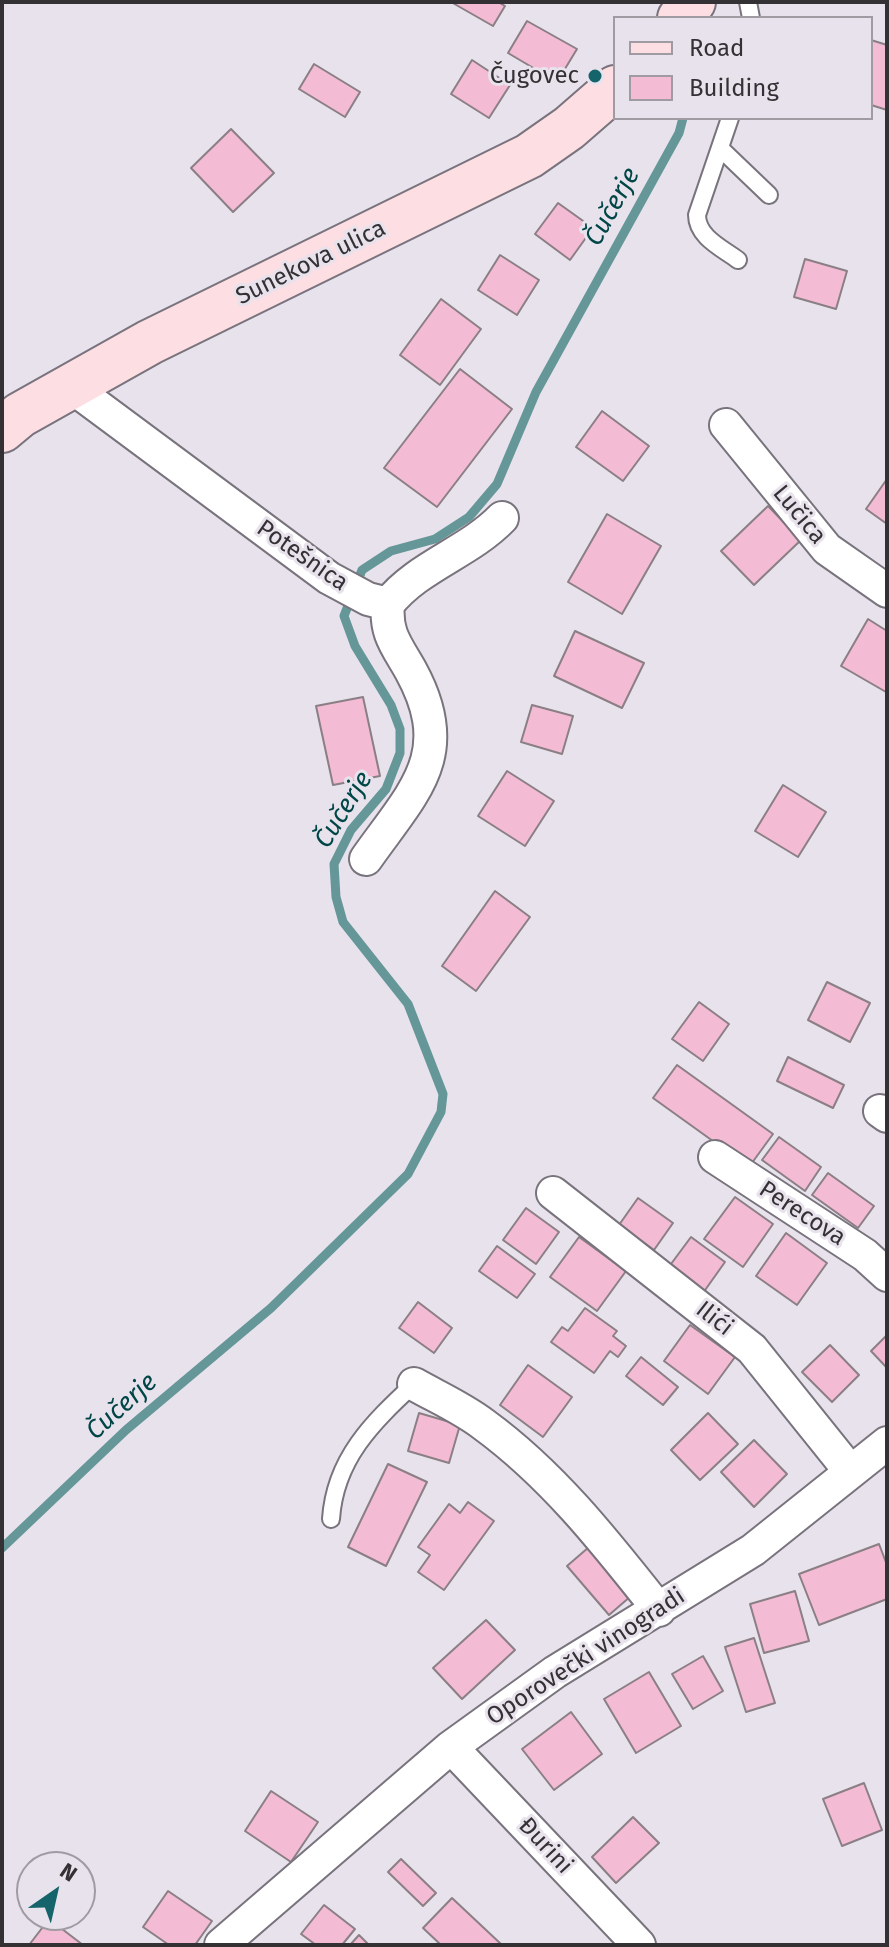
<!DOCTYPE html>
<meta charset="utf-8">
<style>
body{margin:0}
#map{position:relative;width:889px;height:1947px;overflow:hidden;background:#e8e2ec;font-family:"Fira Sans",sans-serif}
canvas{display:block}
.frame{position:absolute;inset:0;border:4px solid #343135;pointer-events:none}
.legend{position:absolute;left:613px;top:16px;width:260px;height:104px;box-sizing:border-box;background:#e8e2ec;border:2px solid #a09ba3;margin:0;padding:10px 14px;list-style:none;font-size:24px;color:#343135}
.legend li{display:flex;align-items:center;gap:16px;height:40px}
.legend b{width:40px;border:2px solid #a09ba3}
.north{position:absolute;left:16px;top:1851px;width:80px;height:80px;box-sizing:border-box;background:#e8e2ec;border:2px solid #a09ba3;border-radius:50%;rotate:34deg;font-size:22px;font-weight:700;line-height:32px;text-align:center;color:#343135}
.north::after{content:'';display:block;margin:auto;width:28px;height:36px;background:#16646b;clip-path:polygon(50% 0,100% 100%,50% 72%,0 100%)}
</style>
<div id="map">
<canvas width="889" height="1947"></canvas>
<div class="frame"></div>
<ul class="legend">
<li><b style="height:10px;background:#fddee3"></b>Road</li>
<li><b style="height:22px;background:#f4bbd4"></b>Building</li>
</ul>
<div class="north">N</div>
</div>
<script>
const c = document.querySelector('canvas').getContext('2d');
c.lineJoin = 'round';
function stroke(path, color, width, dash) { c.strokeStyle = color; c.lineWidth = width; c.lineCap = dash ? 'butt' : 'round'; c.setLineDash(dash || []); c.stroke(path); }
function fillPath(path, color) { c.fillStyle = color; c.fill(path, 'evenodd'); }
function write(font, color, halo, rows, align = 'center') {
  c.font = font + ' "Fira Sans",sans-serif'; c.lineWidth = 6; c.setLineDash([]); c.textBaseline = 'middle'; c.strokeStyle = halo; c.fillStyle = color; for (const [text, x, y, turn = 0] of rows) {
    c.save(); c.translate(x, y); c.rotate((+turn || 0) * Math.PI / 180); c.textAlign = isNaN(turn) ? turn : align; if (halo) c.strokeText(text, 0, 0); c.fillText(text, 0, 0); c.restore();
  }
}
stroke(new Path2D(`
 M 2,1548 L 126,1430 L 271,1308 L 408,1174 L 441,1112 L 443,1094 L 408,1004 L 343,922 L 336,897 L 334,864 L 351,830 L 386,789 L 400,753 L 400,729 L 391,705 L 355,646 L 344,616 L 362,570 L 391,551 L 435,539 L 469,517 L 497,484 L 536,392 L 679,133 L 683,118`), '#659798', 9);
const building = new Path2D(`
 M 451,2 L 498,2 L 505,6 L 493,26 Z
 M 527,21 L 577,49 L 557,82 L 508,53 Z
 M 871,40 L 887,45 L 887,110 L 871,105 Z
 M 472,60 L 510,85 L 489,118 L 451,94 Z
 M 314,64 L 360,92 L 345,117 L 299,89 Z
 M 231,129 L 274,173 L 233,212 L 191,168 Z
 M 558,203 L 593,228 L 570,260 L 535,234 Z
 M 500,255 L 539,280 L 517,315 L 478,290 Z
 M 805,259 L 847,271 L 836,309 L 794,297 Z
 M 441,299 L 481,329 L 440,385 L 400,355 Z
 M 460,369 L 512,409 L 437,507 L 384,468 Z
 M 602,411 L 649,446 L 623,481 L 576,447 Z
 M 887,479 L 887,524 L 866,509 Z
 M 768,506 L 801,540 L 754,585 L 721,551 Z
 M 607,514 L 661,546 L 622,614 L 568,582 Z
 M 868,619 L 887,631 L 886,692 L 841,666 Z
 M 575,631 L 644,663 L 622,708 L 554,676 Z
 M 363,697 L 380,776 L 333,785 L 316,706 Z
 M 532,705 L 573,716 L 562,754 L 521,742 Z
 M 507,771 L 554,801 L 525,846 L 478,816 Z
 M 783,785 L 826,812 L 798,857 L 755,831 Z
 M 495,891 L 530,917 L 476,991 L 442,966 Z
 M 827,982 L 870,1003 L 850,1042 L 808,1020 Z
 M 699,1002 L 729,1024 L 703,1061 L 672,1039 Z
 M 788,1057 L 844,1085 L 833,1108 L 777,1081 Z
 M 677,1065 L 773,1134 L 749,1167 L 653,1098 Z
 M 779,1137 L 821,1167 L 805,1191 L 762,1160 Z
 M 828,1173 L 874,1206 L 858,1228 L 812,1195 Z
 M 735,1197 L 773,1224 L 743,1267 L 704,1239 Z
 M 638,1198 L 673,1223 L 654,1250 L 619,1225 Z
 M 526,1208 L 559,1232 L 536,1264 L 503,1240 Z
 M 786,1233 L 827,1263 L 797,1305 L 756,1276 Z
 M 579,1237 L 626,1271 L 597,1311 L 550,1277 Z
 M 691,1237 L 725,1262 L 703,1293 L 668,1268 Z
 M 497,1246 L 535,1274 L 517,1298 L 479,1271 Z
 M 418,1302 L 452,1328 L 434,1353 L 399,1328 Z
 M 585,1308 L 617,1331 L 613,1336 L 626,1346 L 618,1357 L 610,1351 L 594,1373 L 551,1342 L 562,1327 L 568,1331 Z
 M 690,1325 L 735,1357 L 708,1394 L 664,1361 Z
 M 887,1335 L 887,1368 L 871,1351 Z
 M 830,1345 L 859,1375 L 832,1402 L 802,1372 Z
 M 641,1357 L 678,1387 L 663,1405 L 626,1376 Z
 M 528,1365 L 572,1397 L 543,1437 L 500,1405 Z
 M 419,1413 L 460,1425 L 449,1463 L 408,1451 Z
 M 708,1413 L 738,1444 L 700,1480 L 671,1450 Z
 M 754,1440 L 787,1474 L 754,1507 L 721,1472 Z
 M 388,1464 L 427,1482 L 386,1566 L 348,1547 Z
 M 468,1502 L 494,1521 L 444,1590 L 418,1572 L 430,1555 L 418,1547 L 449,1504 L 460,1513 Z
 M 879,1544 L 887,1565 L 887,1599 L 819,1625 L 799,1574 Z
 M 589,1547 L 631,1596 L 609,1615 L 567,1566 Z
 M 795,1591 L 809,1641 L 764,1653 L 750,1604 Z
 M 486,1620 L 515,1650 L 462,1699 L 433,1668 Z
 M 754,1638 L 775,1703 L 746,1712 L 725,1647 Z
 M 703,1656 L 723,1691 L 693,1709 L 672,1674 Z
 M 649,1672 L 681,1726 L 636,1753 L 604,1699 Z
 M 571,1712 L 602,1754 L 554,1790 L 522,1749 Z
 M 864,1783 L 882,1830 L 842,1846 L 823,1799 Z
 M 271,1791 L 318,1822 L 291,1862 L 245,1831 Z
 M 633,1817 L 659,1843 L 616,1883 L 592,1857 Z
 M 401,1859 L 436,1893 L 423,1906 L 388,1872 Z
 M 168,1891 L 212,1921 L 195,1945 L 169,1945 L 143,1927 Z
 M 452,1898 L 502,1945 L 441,1945 L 423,1928 Z
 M 324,1905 L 355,1929 L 342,1945 L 316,1945 L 301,1934 Z
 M 49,1919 L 83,1945 L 29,1945 Z
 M 359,1935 L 369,1945 L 350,1945 Z`);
fillPath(building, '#f4bbd4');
stroke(building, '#8a7f84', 2);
const lane = new Path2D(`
 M 748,2 L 751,18
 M 730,118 L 697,215 C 697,237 722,248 738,260
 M 721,149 L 769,195
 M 331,1519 C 335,1459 372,1423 414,1384`);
const street = new Path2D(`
 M 69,385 L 329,578 L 368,599 L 388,604 C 385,634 397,646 411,671 C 457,755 413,792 366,859
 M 726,425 L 827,549 L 887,591
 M 388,604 C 418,566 468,553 502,518
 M 880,1111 L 887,1116
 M 715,1157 L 865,1255 L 887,1275
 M 553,1193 L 752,1349 L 850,1471
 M 414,1384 C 437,1397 462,1408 483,1424 C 553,1475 606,1543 659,1610
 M 451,1747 L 639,1945
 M 221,1945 L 451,1747 L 555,1672 L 753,1550 L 887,1443`);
const secondary = new Path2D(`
 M 680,18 L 693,2
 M 2,430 L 20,415 L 150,342 L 529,156 L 569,128 L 615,88`);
stroke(lane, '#78737c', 20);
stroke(street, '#78737c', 36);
stroke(secondary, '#78737c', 48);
stroke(lane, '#fff', 16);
stroke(street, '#fff', 32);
stroke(secondary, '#fddee3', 44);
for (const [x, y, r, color] of [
 [595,76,8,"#16646b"]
]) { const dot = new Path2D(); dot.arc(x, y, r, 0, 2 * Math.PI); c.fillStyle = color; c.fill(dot); stroke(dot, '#e8e2ec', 3); }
write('24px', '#343135', '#e8e2ec', [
 ["Čugovec",579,76]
], 'right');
write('24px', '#343135', '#e8e2ec', [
 ["Sunekova ulica",311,263,-26],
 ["Lučica",799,515,50],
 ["Potešnica",302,556,35],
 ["Perecova",802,1214,33],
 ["Ilići",714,1319,38],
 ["Oporovečki vinogradi",586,1657,-33],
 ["Đurini",545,1846,47]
]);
write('italic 26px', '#004647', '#e8e2ec', [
 ["Čučerje",613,207,-61],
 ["Čučerje",344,810,-58],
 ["Čučerje",122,1407,-42]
]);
</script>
